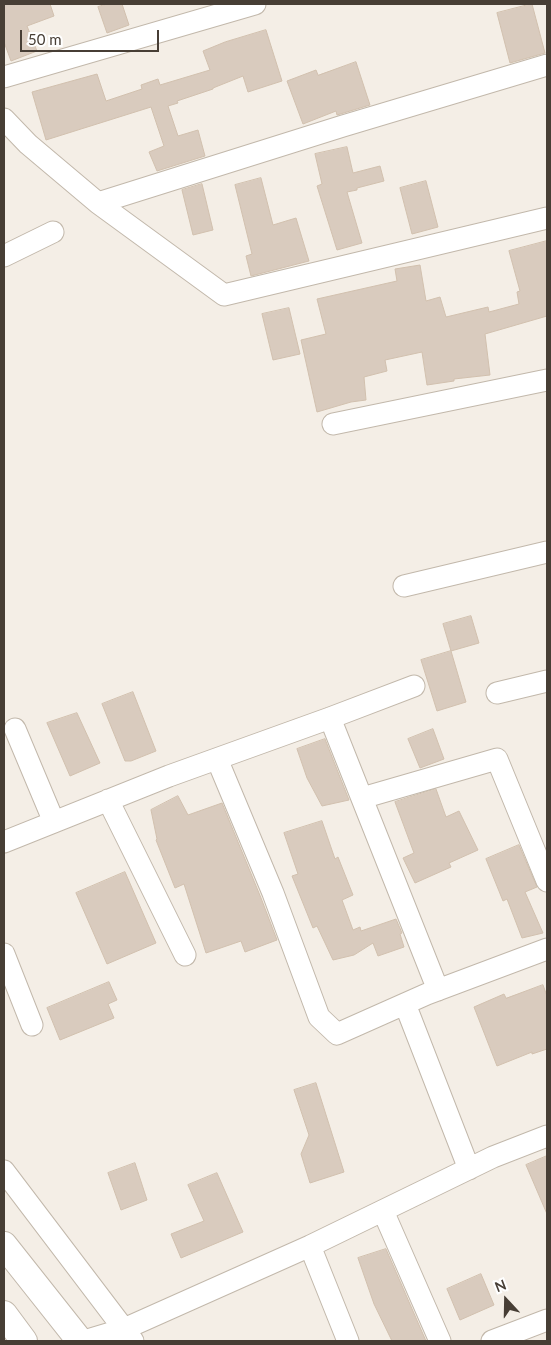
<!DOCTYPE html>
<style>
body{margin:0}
#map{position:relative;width:551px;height:1345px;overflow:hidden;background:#f4eee6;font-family:Lato,sans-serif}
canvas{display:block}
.frame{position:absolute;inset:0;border:5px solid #473e35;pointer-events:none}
.north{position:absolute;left:481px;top:1275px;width:50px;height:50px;-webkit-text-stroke:4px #fff;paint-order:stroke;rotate:339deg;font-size:14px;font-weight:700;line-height:20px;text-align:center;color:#473e35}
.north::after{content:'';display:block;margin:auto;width:18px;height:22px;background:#473e35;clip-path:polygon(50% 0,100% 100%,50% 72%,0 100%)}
.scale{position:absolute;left:20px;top:30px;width:139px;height:22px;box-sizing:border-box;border:2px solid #473e35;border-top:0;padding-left:6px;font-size:15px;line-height:18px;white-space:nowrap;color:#473e35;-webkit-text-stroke:4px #fff;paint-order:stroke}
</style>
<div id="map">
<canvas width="551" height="1345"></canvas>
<div class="frame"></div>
<div class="north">N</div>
<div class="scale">50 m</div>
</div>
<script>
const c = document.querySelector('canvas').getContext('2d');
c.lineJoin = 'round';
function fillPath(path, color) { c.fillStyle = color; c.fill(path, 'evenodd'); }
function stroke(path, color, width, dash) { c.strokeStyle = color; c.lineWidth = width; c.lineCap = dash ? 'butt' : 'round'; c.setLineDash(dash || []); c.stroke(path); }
const building = new Path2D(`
 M 4,4 L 50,4 L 54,16 L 27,26 L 37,51 L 11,61 L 4,42 Z
 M 107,4 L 122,4 L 129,25 L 107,33 L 98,7 Z
 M 532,4 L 545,53 L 510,63 L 497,13 Z
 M 266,30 L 282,81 L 248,92 L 243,76 L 213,88 L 213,89 L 177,101 L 178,103 L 168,106 L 178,136 L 198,130 L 205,156 L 157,171 L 149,152 L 164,146 L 151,107 L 46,140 L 32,92 L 97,74 L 106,101 L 142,89 L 141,85 L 158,79 L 160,85 L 210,70 L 203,51 L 225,42 Z
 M 356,62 L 370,105 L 337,115 L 336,111 L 303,124 L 287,81 L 316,70 L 318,75 Z
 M 347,147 L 353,173 L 380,166 L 384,181 L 357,188 L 357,190 L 347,192 L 362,243 L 337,250 L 317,186 L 322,184 L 315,154 Z
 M 261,178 L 273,225 L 296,218 L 309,261 L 251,276 L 246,256 L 252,254 L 235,185 Z
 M 426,181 L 438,227 L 412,234 L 400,188 Z
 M 202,184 L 213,230 L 193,235 L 182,190 Z
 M 547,241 L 547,316 L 485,334 L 490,375 L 454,379 L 454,381 L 427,385 L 422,352 L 385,360 L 387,371 L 364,377 L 366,400 L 351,402 L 317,412 L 301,340 L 326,334 L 317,299 L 397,281 L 395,269 L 420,265 L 426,301 L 440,297 L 446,317 L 488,307 L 489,312 L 519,304 L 517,292 L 520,291 L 509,251 Z
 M 289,308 L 300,354 L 273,360 L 262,314 Z
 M 471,616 L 479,643 L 451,651 L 443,624 Z
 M 451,651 L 466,702 L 437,711 L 421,660 Z
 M 133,692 L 156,751 L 131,761 L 125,761 L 102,704 Z
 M 77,713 L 100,763 L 70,776 L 47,723 Z
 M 433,729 L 444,759 L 420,768 L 408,739 Z
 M 325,739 L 349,800 L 322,806 L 307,778 L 297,749 Z
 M 436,789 L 446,817 L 459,811 L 478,850 L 449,863 L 451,867 L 415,883 L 403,858 L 414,853 L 395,802 Z
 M 178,796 L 188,815 L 222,803 L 261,898 L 277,940 L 245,952 L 241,941 L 206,953 L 184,884 L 175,888 L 156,840 L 157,839 L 151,810 Z
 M 322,821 L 335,859 L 338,857 L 353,895 L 342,900 L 353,930 L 360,927 L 361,931 L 396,919 L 402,933 L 400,934 L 404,947 L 378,956 L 373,943 L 354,955 L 333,960 L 317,926 L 313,928 L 292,876 L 298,874 L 284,833 Z
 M 519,845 L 537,887 L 525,892 L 543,933 L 522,938 L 507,899 L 503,901 L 486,859 Z
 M 125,872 L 156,943 L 107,964 L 76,893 Z
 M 109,982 L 117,1000 L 108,1004 L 114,1018 L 60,1040 L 47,1008 Z
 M 543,985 L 547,996 L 547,1049 L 532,1054 L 532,1052 L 497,1066 L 474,1007 L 504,994 L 506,998 Z
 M 316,1083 L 344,1172 L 310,1183 L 301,1154 L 309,1135 L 294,1090 Z
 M 547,1156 L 547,1214 L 526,1165 Z
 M 135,1163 L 147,1200 L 121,1210 L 108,1173 Z
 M 217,1173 L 243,1232 L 181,1258 L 171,1234 L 204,1221 L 188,1185 Z
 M 386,1249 L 426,1341 L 392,1341 L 374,1304 L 358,1258 Z
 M 481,1274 L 494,1305 L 460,1320 L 447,1289 Z`);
fillPath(building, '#d9cbbe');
stroke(building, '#d1c0ae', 1);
const minor = new Path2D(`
 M 4,77 L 255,4
 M 4,119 L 28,144 L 98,203 L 343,126 L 547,65
 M 98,203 L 224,295 L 547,218
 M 4,256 L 53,232
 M 333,424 L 547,380
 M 404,586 L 547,552
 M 497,693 L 547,681
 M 330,718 L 438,990
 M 15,729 L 54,822
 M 217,759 L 273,893 L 319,1017 L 337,1034 L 427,994 L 547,949
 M 362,798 L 497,759 L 547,881
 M 108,800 L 185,955
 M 4,842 L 169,776 L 330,718 L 414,686
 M 4,954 L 32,1025
 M 405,1004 L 469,1169
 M 4,1171 L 133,1341
 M 383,1211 L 440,1341
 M 310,1246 L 348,1341
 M 84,1341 L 124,1329 L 310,1246 L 493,1157 L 547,1136
 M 492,1341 L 547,1320`);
const tertiary = new Path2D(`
 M 4,1245 L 80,1341
 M 4,1314 L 24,1341`);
stroke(minor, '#c2b8ab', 23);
stroke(tertiary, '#c2b8ab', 28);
stroke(minor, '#fff', 21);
stroke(tertiary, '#fff', 26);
</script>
